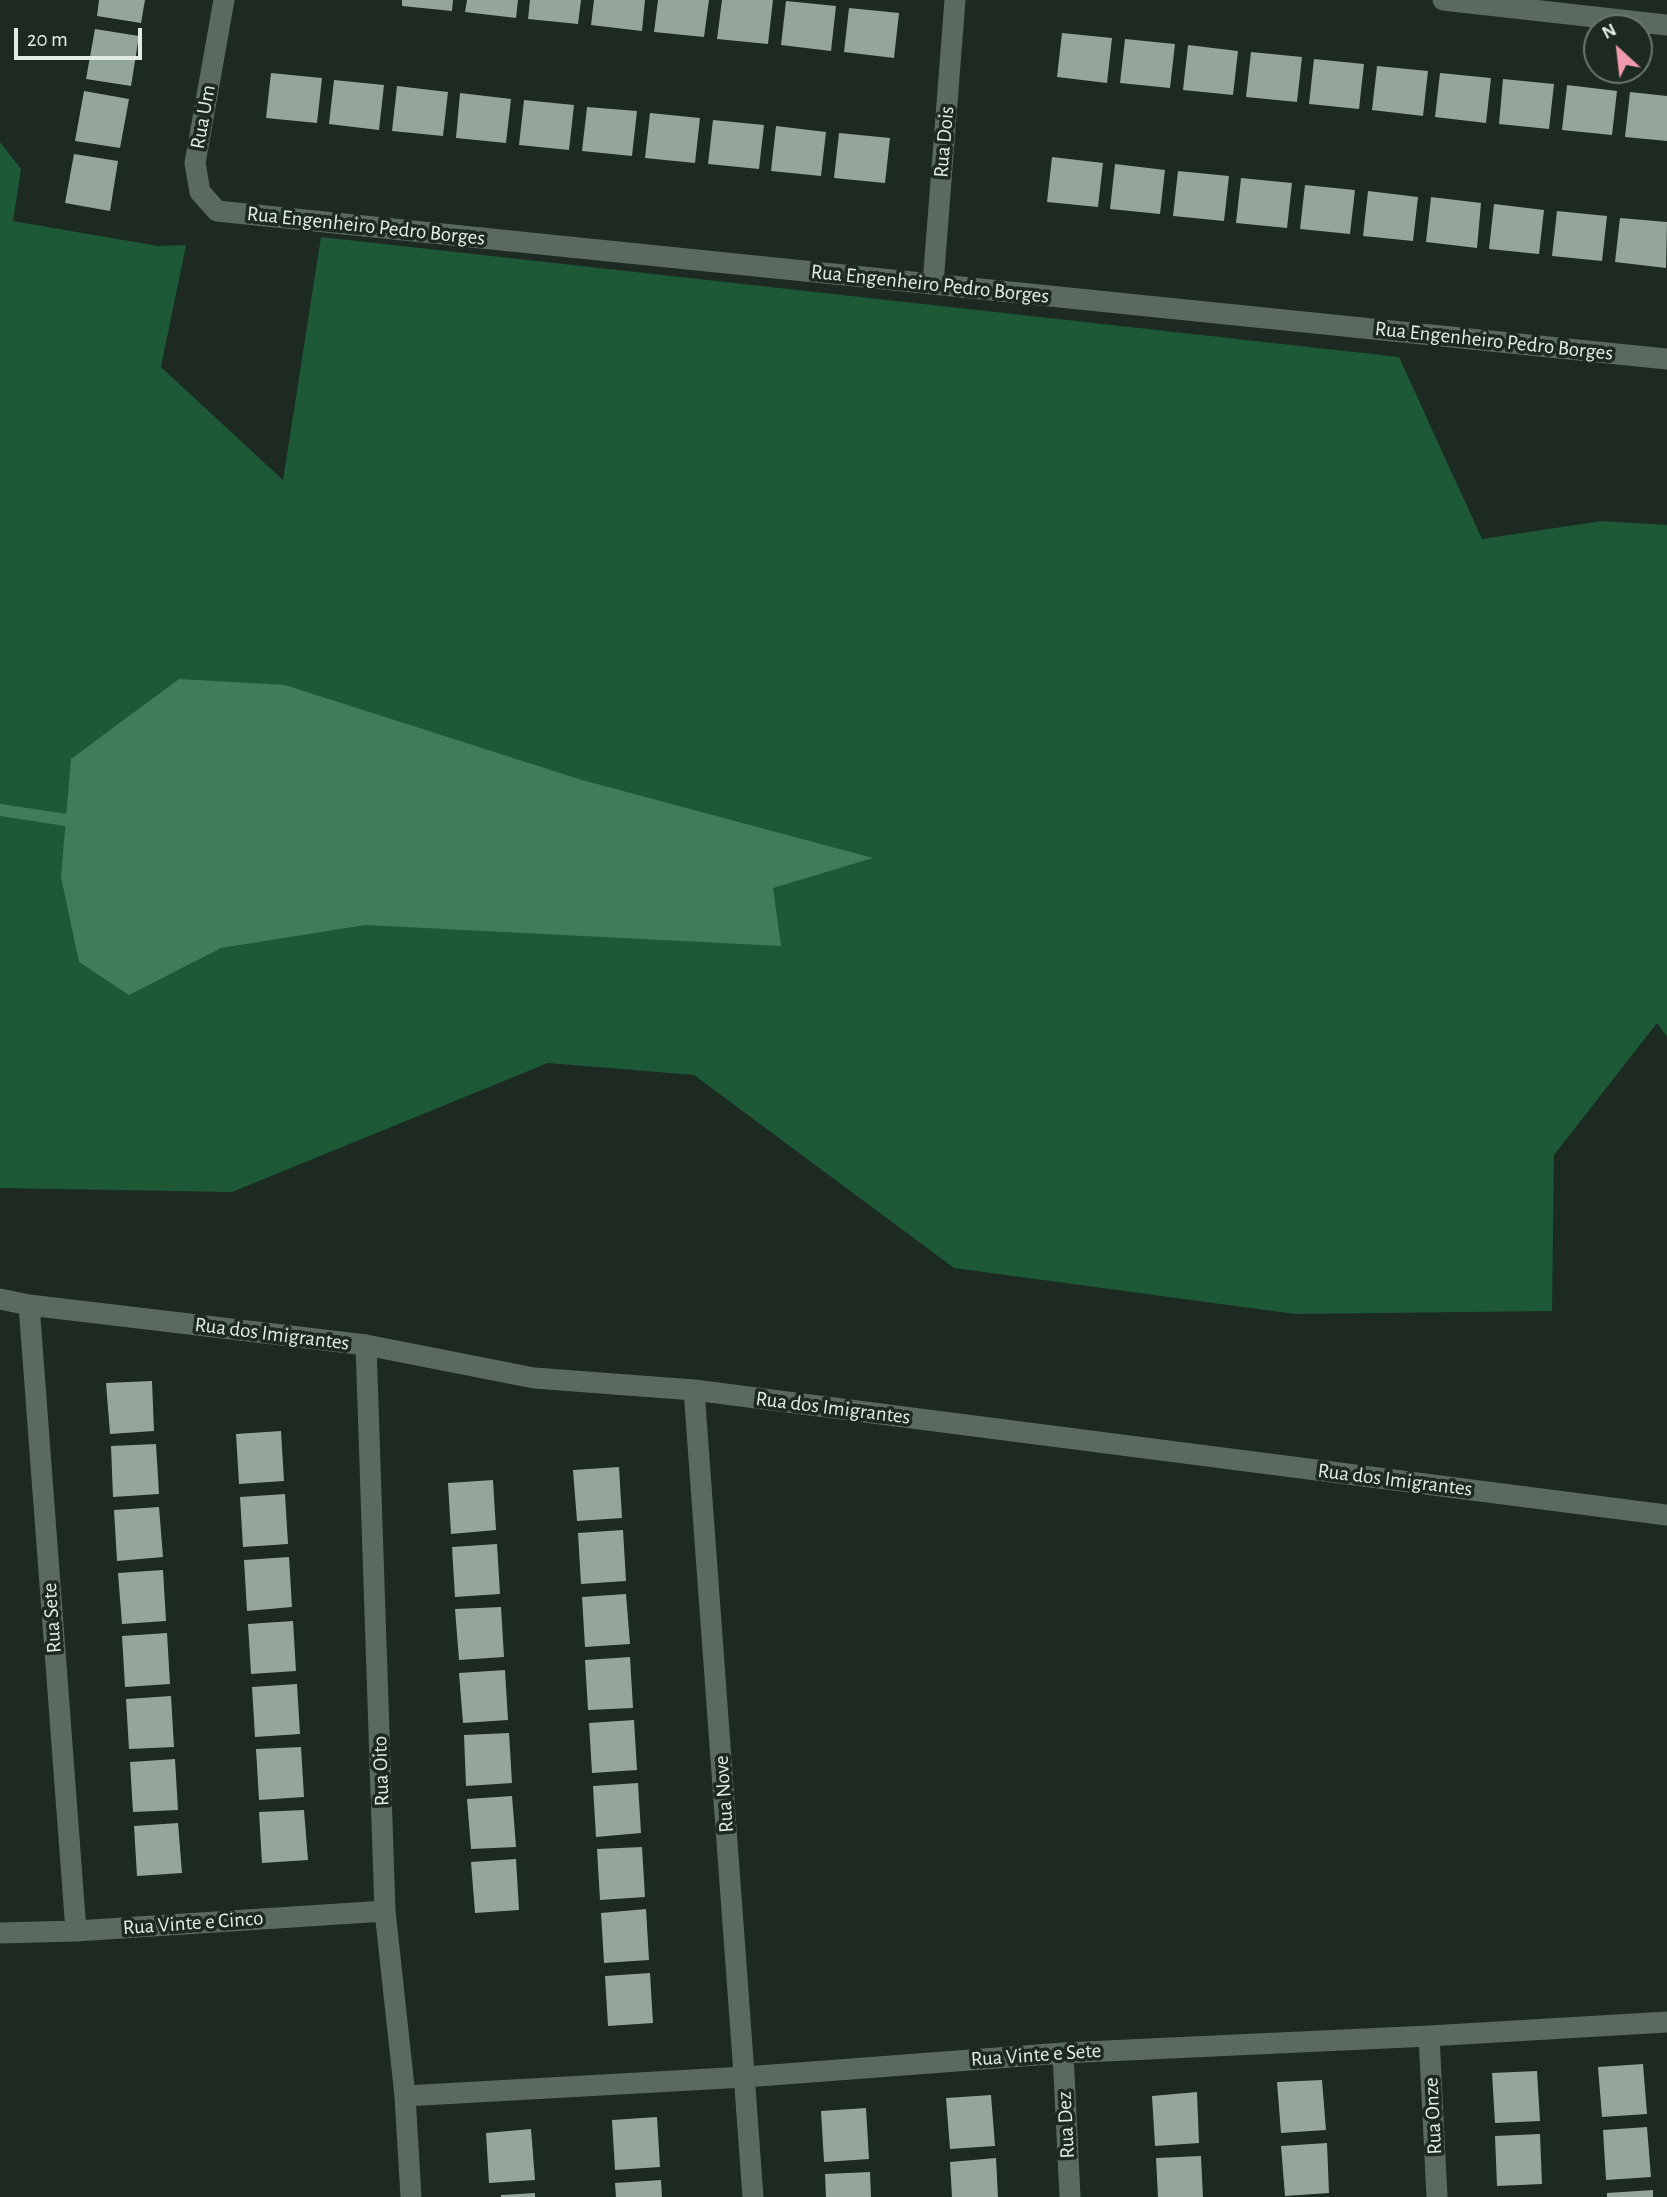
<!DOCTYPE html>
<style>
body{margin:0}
#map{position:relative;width:1667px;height:2197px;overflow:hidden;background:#1c2a21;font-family:"Alegreya Sans",sans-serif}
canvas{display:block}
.north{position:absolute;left:1583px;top:14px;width:70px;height:70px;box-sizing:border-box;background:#1c2a21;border:2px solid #6b776f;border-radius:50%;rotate:333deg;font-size:19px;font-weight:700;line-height:28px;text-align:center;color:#e2ebe4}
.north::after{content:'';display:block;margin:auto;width:24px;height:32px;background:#f29aad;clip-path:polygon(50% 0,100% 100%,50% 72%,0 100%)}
.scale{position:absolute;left:14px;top:28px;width:128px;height:32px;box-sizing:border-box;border:4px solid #e2ebe4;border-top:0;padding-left:9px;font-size:21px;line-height:24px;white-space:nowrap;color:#e2ebe4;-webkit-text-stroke:5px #1c2a21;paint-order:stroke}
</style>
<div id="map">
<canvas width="1667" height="2197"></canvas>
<div class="north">N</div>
<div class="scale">20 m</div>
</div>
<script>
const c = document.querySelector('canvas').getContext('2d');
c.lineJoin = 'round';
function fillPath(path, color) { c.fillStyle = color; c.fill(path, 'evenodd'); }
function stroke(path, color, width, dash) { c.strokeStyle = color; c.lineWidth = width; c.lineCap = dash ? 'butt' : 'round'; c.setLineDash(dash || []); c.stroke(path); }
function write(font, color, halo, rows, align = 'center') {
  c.font = font + ' "Alegreya Sans",sans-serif'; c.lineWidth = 7; c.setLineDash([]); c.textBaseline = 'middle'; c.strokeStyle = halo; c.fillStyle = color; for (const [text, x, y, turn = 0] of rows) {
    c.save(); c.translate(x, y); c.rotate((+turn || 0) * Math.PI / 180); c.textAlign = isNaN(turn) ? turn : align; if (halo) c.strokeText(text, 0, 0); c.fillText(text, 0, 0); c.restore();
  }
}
fillPath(new Path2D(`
 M 0,142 L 21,169 L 13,221 L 158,246 L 186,245 L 161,367 L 283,480 L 321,237 L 1399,357 L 1482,539 L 1602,521 L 1667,525 L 1667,1037 L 1657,1023 L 1554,1155 L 1552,1311 L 1295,1314 L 954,1268 L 694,1075 L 548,1063 L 232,1192 L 0,1188 Z`), '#1d5837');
fillPath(new Path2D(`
 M 179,679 L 285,685 L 582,780 L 873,858 L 773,888 L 781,946 L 365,925 L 221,948 L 129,995 L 79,962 L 61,877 L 71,759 Z`), '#407c57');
stroke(new Path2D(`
 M 0,810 L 66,820`), '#407c57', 12);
fillPath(new Path2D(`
 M 99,0 L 145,0 L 141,23 L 97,16 Z
 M 402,0 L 453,0 L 452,11 L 402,6 Z
 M 467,0 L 518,0 L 516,18 L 465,12 Z
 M 530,0 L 581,0 L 578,24 L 528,19 Z
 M 594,0 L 645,0 L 642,31 L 591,25 Z
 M 658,0 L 709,0 L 704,37 L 654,32 Z
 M 722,0 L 773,0 L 768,44 L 717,39 Z
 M 786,1 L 836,6 L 831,51 L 781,45 Z
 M 849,8 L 899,13 L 894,58 L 844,52 Z
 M 95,29 L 139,36 L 131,86 L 86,79 Z
 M 1062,33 L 1112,38 L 1107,83 L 1057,77 Z
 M 1125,39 L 1175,44 L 1170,88 L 1120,83 Z
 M 1188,45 L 1238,51 L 1233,95 L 1183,90 Z
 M 1251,52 L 1302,57 L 1297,102 L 1246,97 Z
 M 1314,59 L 1364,64 L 1359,109 L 1309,104 Z
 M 1377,66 L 1428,71 L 1423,116 L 1372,110 Z
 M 271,73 L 322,78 L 317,123 L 266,118 Z
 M 1440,73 L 1491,78 L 1486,123 L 1435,117 Z
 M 1503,79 L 1554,84 L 1549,129 L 1499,124 Z
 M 334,80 L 384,85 L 379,130 L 329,124 Z
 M 1567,85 L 1617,91 L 1612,135 L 1562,130 Z
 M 397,86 L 448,92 L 443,136 L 392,131 Z
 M 84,91 L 129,99 L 120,148 L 75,141 Z
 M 1630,92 L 1667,96 L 1667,141 L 1625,137 Z
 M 460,93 L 511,99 L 506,143 L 456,138 Z
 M 524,100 L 574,105 L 569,150 L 519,145 Z
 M 587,107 L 637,111 L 632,156 L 582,151 Z
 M 650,113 L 700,118 L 695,163 L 645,158 Z
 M 713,120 L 764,125 L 759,169 L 708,164 Z
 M 776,126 L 826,132 L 821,176 L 771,171 Z
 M 839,133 L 890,138 L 885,183 L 834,178 Z
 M 74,154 L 118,161 L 110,211 L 65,203 Z
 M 1052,157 L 1103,163 L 1098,207 L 1047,202 Z
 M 1115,164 L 1165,170 L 1160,214 L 1110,209 Z
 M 1178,171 L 1229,176 L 1224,221 L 1173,216 Z
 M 1241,178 L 1292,183 L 1287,228 L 1236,223 Z
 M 1305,185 L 1355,190 L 1350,234 L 1300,229 Z
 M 1368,191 L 1418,197 L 1413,241 L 1363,236 Z
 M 1431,197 L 1481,203 L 1477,248 L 1426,242 Z
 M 1494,204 L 1544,210 L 1539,254 L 1489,249 Z
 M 1557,211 L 1607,216 L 1602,261 L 1552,256 Z
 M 1620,218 L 1667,222 L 1666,268 L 1615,262 Z
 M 152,1381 L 154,1431 L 110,1434 L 106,1383 Z
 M 281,1431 L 284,1481 L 239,1484 L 236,1434 Z
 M 156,1444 L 159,1494 L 113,1497 L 111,1446 Z
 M 619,1467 L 622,1518 L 577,1521 L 573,1470 Z
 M 493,1480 L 496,1530 L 451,1534 L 448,1483 Z
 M 285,1494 L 288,1544 L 243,1547 L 240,1497 Z
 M 159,1507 L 163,1557 L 117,1561 L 114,1510 Z
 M 623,1530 L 626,1581 L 581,1584 L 578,1533 Z
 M 497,1544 L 500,1594 L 455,1597 L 452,1547 Z
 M 289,1557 L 292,1607 L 247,1611 L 244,1560 Z
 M 163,1570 L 166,1621 L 122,1624 L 118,1573 Z
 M 626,1594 L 630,1644 L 585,1647 L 582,1597 Z
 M 501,1607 L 504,1657 L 459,1660 L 455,1609 Z
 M 293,1621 L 296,1671 L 251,1674 L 248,1624 Z
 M 167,1633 L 170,1684 L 125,1687 L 122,1636 Z
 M 630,1657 L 633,1708 L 588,1710 L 585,1660 Z
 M 505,1670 L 508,1720 L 463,1723 L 459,1673 Z
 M 297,1684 L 300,1734 L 255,1737 L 252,1687 Z
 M 171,1696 L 174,1747 L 129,1749 L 126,1699 Z
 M 634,1720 L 637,1770 L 592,1773 L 589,1723 Z
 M 509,1733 L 512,1783 L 466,1786 L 464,1735 Z
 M 301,1747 L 304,1797 L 259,1800 L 256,1749 Z
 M 175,1759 L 178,1810 L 133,1812 L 130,1762 Z
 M 638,1783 L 641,1833 L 596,1837 L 593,1786 Z
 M 512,1796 L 516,1847 L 471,1849 L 467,1799 Z
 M 304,1810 L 308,1860 L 262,1863 L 259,1812 Z
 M 178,1823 L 182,1873 L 137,1876 L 134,1826 Z
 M 642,1847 L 645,1897 L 600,1900 L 597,1849 Z
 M 516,1859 L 519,1910 L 475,1913 L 471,1862 Z
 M 646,1909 L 649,1960 L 604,1963 L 601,1913 Z
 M 650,1973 L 653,2023 L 608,2026 L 605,1976 Z
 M 1643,2064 L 1647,2114 L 1602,2117 L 1598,2067 Z
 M 1537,2071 L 1540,2121 L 1495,2123 L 1492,2073 Z
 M 1322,2080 L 1326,2130 L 1281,2133 L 1277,2082 Z
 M 1197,2092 L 1199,2143 L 1155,2146 L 1152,2096 Z
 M 991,2095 L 995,2146 L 950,2149 L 946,2098 Z
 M 866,2108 L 869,2159 L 824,2162 L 821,2111 Z
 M 657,2117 L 660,2167 L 615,2170 L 612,2120 Z
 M 1647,2127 L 1651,2177 L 1606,2180 L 1603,2130 Z
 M 531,2129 L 535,2180 L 489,2183 L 486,2133 Z
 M 1540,2134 L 1542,2184 L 1497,2186 L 1495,2136 Z
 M 1327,2143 L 1329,2193 L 1285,2196 L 1281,2146 Z
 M 1201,2156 L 1203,2197 L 1158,2197 L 1156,2158 Z
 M 996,2158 L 998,2197 L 952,2197 L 950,2162 Z
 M 870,2172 L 871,2197 L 826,2197 L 825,2174 Z
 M 661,2180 L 662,2197 L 616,2197 L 615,2183 Z
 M 1653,2190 L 1653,2197 L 1607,2197 L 1607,2193 Z
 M 535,2193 L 535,2197 L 501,2197 L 501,2195 Z`), '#94a599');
stroke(new Path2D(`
 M 224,0 L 195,163 L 200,192 L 217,211 L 1667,359
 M 1443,0 L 1667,25
 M 933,284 L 955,0
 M 0,1299 L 29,1305 L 366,1345 L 534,1378 L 694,1390 L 1667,1515
 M 29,1305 L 76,1931
 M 366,1345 L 385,1911 L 405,2096 L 411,2197
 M 694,1390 L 753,2197
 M 0,1933 L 76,1931 L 385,1911
 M 1429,2036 L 1437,2197
 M 1063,2053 L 1070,2197
 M 405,2096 L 745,2077 L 1063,2053 L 1429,2036 L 1667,2022`), '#5a6a5f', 21);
write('21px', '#e2ebe4', '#1c2a21', [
 ["Rua Um",203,117,-80],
 ["Rua Dois",944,142,-85],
 ["Rua Engenheiro Pedro Borges",366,226,6],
 ["Rua Engenheiro Pedro Borges",930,284,6],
 ["Rua Engenheiro Pedro Borges",1494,341,6],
 ["Rua dos Imigrantes",272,1334,7],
 ["Rua dos Imigrantes",833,1408,7],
 ["Rua dos Imigrantes",1395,1480,7],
 ["Rua Sete",52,1618,-94],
 ["Rua Oito",381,1771,-92],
 ["Rua Nove",724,1794,-94],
 ["Rua Vinte e Cinco",193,1923,-4],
 ["Rua Vinte e Sete",1036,2055,-4],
 ["Rua Onze",1433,2116,-93],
 ["Rua Dez",1066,2125,-93]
]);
</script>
